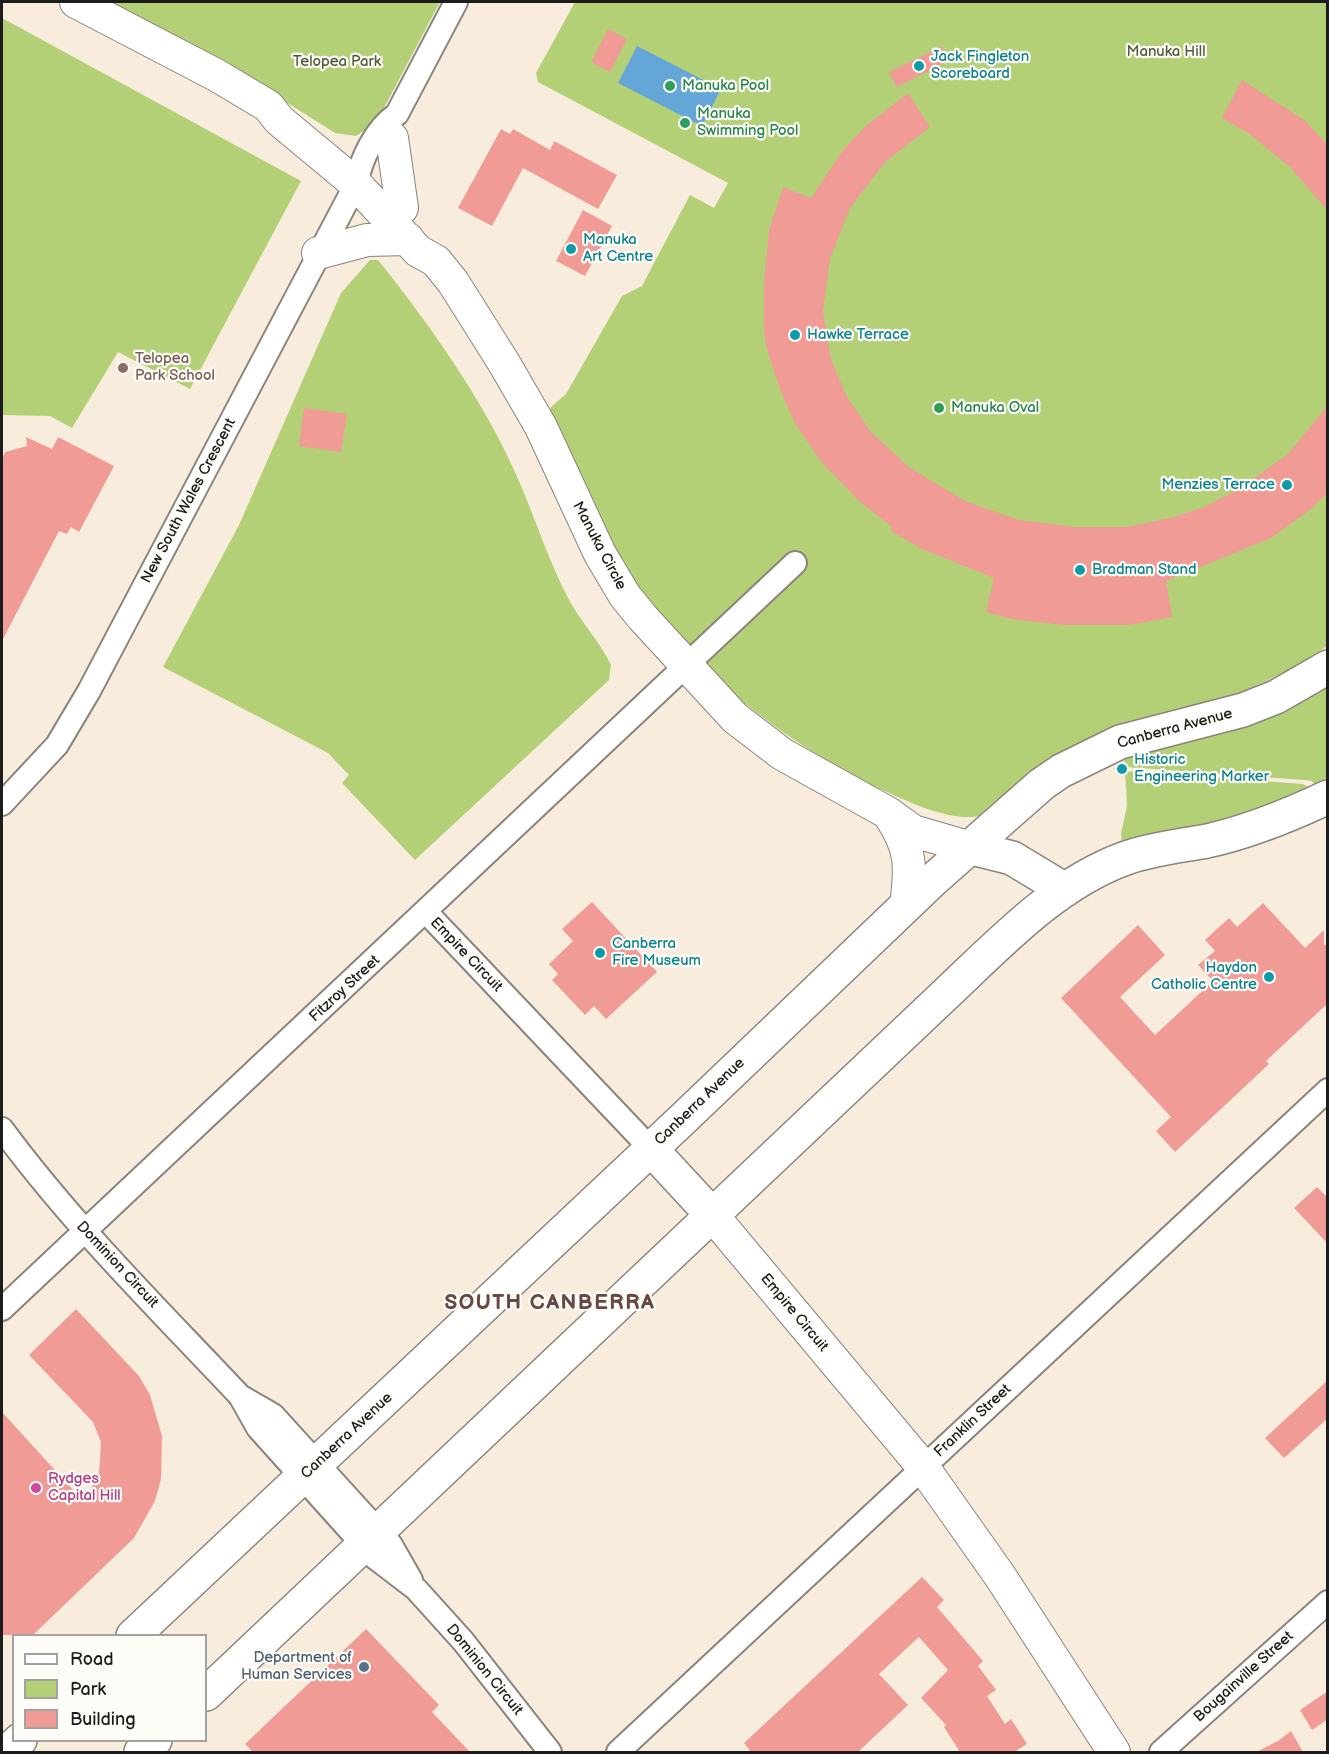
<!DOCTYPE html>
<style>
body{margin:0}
#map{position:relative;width:1329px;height:1754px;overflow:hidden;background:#f8eddc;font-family:"Balsamiq Sans",sans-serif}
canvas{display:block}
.frame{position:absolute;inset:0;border:3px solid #1c1c1c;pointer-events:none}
.legend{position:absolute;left:12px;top:1634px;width:195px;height:108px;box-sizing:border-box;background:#fdfcf7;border:2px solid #a3a29f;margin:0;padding:8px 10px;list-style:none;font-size:18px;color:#1c1c1c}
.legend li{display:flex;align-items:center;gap:12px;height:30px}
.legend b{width:30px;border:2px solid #a3a29f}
</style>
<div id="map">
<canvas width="1329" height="1754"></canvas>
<div class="frame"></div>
<ul class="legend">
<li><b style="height:8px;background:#fff"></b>Road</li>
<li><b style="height:16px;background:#b4d076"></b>Park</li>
<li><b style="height:16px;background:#f09b95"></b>Building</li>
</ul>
</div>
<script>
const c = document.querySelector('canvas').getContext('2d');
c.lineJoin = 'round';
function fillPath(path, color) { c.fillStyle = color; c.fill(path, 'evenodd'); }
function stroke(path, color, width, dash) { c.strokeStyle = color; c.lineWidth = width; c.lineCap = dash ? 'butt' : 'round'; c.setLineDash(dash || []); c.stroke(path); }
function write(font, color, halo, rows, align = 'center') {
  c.font = font + ' "Balsamiq Sans",sans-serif'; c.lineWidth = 4.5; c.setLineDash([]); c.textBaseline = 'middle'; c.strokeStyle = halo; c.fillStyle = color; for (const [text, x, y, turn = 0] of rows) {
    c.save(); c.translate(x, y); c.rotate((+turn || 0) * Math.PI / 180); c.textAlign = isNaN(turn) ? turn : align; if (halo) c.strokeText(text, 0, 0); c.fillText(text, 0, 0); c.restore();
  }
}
fillPath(new Path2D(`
 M 97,2 L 440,2 L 376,123 L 356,136 L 335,133 L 286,102 Z
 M 575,2 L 1327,2 L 1327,646 C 1289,672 1246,694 1200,705 C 1170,713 1137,717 1107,729 C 1060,749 1024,782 985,815 C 952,824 910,802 880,789 C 784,743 680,662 623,570 C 614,555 608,537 600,521 C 583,485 566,449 549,413 L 551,407 L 566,394 L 622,296 L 642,286 L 690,195 L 714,208 L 728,183 L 538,82 L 536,73 Z
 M 2,18 L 301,181 L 190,389 L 118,352 L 72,428 L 50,416 L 2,415 Z
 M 370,260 L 378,260 C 427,321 482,398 514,470 C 533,511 546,555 567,596 C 579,620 599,640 611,665 L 609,680 L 415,860 L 342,783 L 349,775 L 328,753 L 163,667 L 239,525 L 341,293 Z
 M 1327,678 L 1327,784 L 1318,789 L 1312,781 L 1305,780 L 1125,767 L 1124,757 Z
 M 1125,771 L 1303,784 L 1310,788 L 1241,819 L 1122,843 L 1121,834 L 1127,806 Z`), '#b4d076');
fillPath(new Path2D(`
 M 637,46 L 721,89 L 702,126 L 618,83 Z`), '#63a6d7');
fillPath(new Path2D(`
 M 608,29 L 627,39 L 610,72 L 591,62 Z
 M 943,46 L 948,61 L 897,87 L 889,72 Z
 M 1242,80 L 1304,120 L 1328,145 L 1328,211 L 1290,167 L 1251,135 L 1222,118 Z
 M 908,93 L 930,127 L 885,162 L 850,208 L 830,258 L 823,312 L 831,360 L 847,397 L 871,432 L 910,468 L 965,501 L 1019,520 L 1074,527 L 1127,527 L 1174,517 L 1204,507 L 1239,489 L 1288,454 L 1328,405 L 1328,492 L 1311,509 L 1271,538 L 1166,581 L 1172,617 L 1130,625 L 1063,625 L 1012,619 L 986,612 L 994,578 L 922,549 L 891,531 L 892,527 L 858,500 L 820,460 L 795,423 L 781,392 L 766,346 L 764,328 L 764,281 L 769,231 L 783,187 L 811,198 L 843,150 L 866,126 Z
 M 501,129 L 510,134 L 513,129 L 550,150 L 554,141 L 617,175 L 598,209 L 523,168 L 492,226 L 458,208 Z
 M 583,210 L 612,226 L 585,276 L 556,261 Z
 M 304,408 L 347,414 L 341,452 L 299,446 Z
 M 26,437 L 52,449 L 58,437 L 114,466 L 79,532 L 71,527 L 67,534 L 59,531 L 2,641 L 2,459 L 5,452 L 27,446 Z
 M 592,902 L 657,972 L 606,1019 L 594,1006 L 585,1015 L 552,980 L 558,974 L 549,964 L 573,941 L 562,929 Z
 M 1263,903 L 1305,948 L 1324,930 L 1324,944 L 1328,947 L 1328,1003 L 1266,1061 L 1269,1064 L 1175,1152 L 1156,1131 L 1171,1117 L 1061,998 L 1138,925 L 1165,955 L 1120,997 L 1155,1035 L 1213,981 L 1198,965 L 1215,951 L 1205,940 L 1229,918 L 1237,927 Z
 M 1317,1187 L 1328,1198 L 1328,1244 L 1294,1208 Z
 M 76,1309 L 139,1376 L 150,1395 L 162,1436 L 161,1479 L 155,1501 L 134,1538 L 33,1635 L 2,1635 L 2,1412 L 84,1502 L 99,1473 L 101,1442 L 93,1422 L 29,1355 Z
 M 1328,1380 L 1328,1418 L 1284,1458 L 1265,1438 Z
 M 922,1577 L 944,1600 L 937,1607 L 983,1661 L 978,1666 L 996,1690 L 987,1696 L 1005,1724 L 1011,1719 L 1027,1744 L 1014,1752 L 960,1752 L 944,1727 L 946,1725 L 921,1698 L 948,1670 L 919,1637 L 879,1674 L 908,1705 L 858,1752 L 751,1752 L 744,1743 Z
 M 366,1629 L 439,1705 L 432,1712 L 470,1752 L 253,1752 L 245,1744 Z
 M 1328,1691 L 1328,1719 L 1312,1730 L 1300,1710 Z
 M 1291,1731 L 1303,1752 L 1256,1752 L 1278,1741 Z`), '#f09b95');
const street = new Path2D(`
 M 2,804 L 57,745 L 89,691 L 356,184 C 361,159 375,129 397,114 L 456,2
 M 426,912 L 651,1149
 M 2,1129 C 73,1225 158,1309 240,1396 L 258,1428 L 374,1557 L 416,1589 L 463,1641 L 550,1752
 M 2,1309 L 795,563
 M 240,1396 L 273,1415 L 391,1545 L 411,1580
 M 618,1752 L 1328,1090
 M 1161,1752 L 1328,1602`);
const secondary = new Path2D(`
 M 76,2 L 216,75 L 268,106 L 279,120 L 356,184 L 418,251 L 436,261 L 453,282 L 504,363 L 541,427 L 600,554 L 625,596 L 643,618 L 735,718 L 782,754 L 888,813 L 913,831 L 968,847
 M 392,138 L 402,208
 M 318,253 L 367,240 L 408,239
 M 890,816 C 912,849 911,867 906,906
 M 713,1216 L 923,1467 L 1000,1576 L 1114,1752`);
const highway = new Path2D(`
 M 968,847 L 1012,858 L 1065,890
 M 651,1149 L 713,1216
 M 133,1636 L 684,1118 L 934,879 L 1042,784 L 1061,771 L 1120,742 L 1243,710 L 1276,697 L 1328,667
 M 206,1694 L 948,992 C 1001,942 1056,883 1126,858 C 1152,849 1180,846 1207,841 C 1248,832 1290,815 1328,797
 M 7,1752 L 20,1740
 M 141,1752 L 155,1740`);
stroke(street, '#8a847c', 26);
stroke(secondary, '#8a847c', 34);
stroke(highway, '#8a847c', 36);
stroke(street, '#fff', 22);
stroke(secondary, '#fff', 32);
stroke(highway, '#fff', 33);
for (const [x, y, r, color] of [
 [919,66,6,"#0f9aa8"],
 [670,86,6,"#2e9e5b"],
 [685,123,6,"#2e9e5b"],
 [571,249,6,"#0f9aa8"],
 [795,335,6,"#0f9aa8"],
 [123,368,6,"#8d6e63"],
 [939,408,6,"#2e9e5b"],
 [1287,485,6,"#0f9aa8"],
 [1080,570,6,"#0f9aa8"],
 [1122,769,6,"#0f9aa8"],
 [600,953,6,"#0f9aa8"],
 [1269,977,6,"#0f9aa8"],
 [36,1488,6,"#d1479c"],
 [364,1667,6,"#5c6f8a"]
]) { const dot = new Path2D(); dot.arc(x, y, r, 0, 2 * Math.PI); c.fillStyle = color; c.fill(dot); stroke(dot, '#fdfcf7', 2); }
write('15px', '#515b3c', '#fdfcf7', [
 ["Manuka Hill",1166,52],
 ["Telopea Park",337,62]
]);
write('15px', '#0d838f', '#fdfcf7', [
 ["Jack Fingleton",931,57],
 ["Scoreboard",931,74],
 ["Manuka",583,240],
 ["Art Centre",583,257],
 ["Hawke Terrace",807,335],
 ["Menzies Terrace",1275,485,"right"],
 ["Bradman Stand",1092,570],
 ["Historic",1134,760],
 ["Engineering Marker",1134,777],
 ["Canberra",612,944],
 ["Fire Museum",612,961],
 ["Haydon",1257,968,"right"],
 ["Catholic Centre",1257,985,"right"]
], 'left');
write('15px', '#27864d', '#fdfcf7', [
 ["Manuka Pool",682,86],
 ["Manuka",697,114],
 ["Swimming Pool",697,131],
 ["Manuka Oval",951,408]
], 'left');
write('15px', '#785e54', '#fdfcf7', [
 ["Telopea",135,359],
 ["Park School",135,376]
], 'left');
write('15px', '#1c1c1c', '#fdfcf7', [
 ["New South Wales Crescent",189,501,-62],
 ["Manuka Circle",599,546,62],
 ["Canberra Avenue",1175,729,-15],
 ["Empire Circuit",466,955,46],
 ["Fitzroy Street",345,989,-43],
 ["Canberra Avenue",700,1102,-44],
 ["Dominion Circuit",117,1265,47],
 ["Empire Circuit",794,1313,50],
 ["Franklin Street",973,1421,-43],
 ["Canberra Avenue",347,1436,-43],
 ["Dominion Circuit",484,1670,51],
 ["Bougainville Street",1244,1677,-42]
]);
write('15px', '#b23c85', '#fdfcf7', [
 ["Rydges",48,1479],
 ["Capital Hill",48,1496]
], 'left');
write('15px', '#4e5e75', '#fdfcf7', [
 ["Department of",352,1658],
 ["Human Services",352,1675]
], 'right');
c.letterSpacing = '1.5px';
write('bold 21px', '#664846', '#fdfcf7', [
 ["SOUTH CANBERRA",550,1304]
]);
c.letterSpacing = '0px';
</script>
